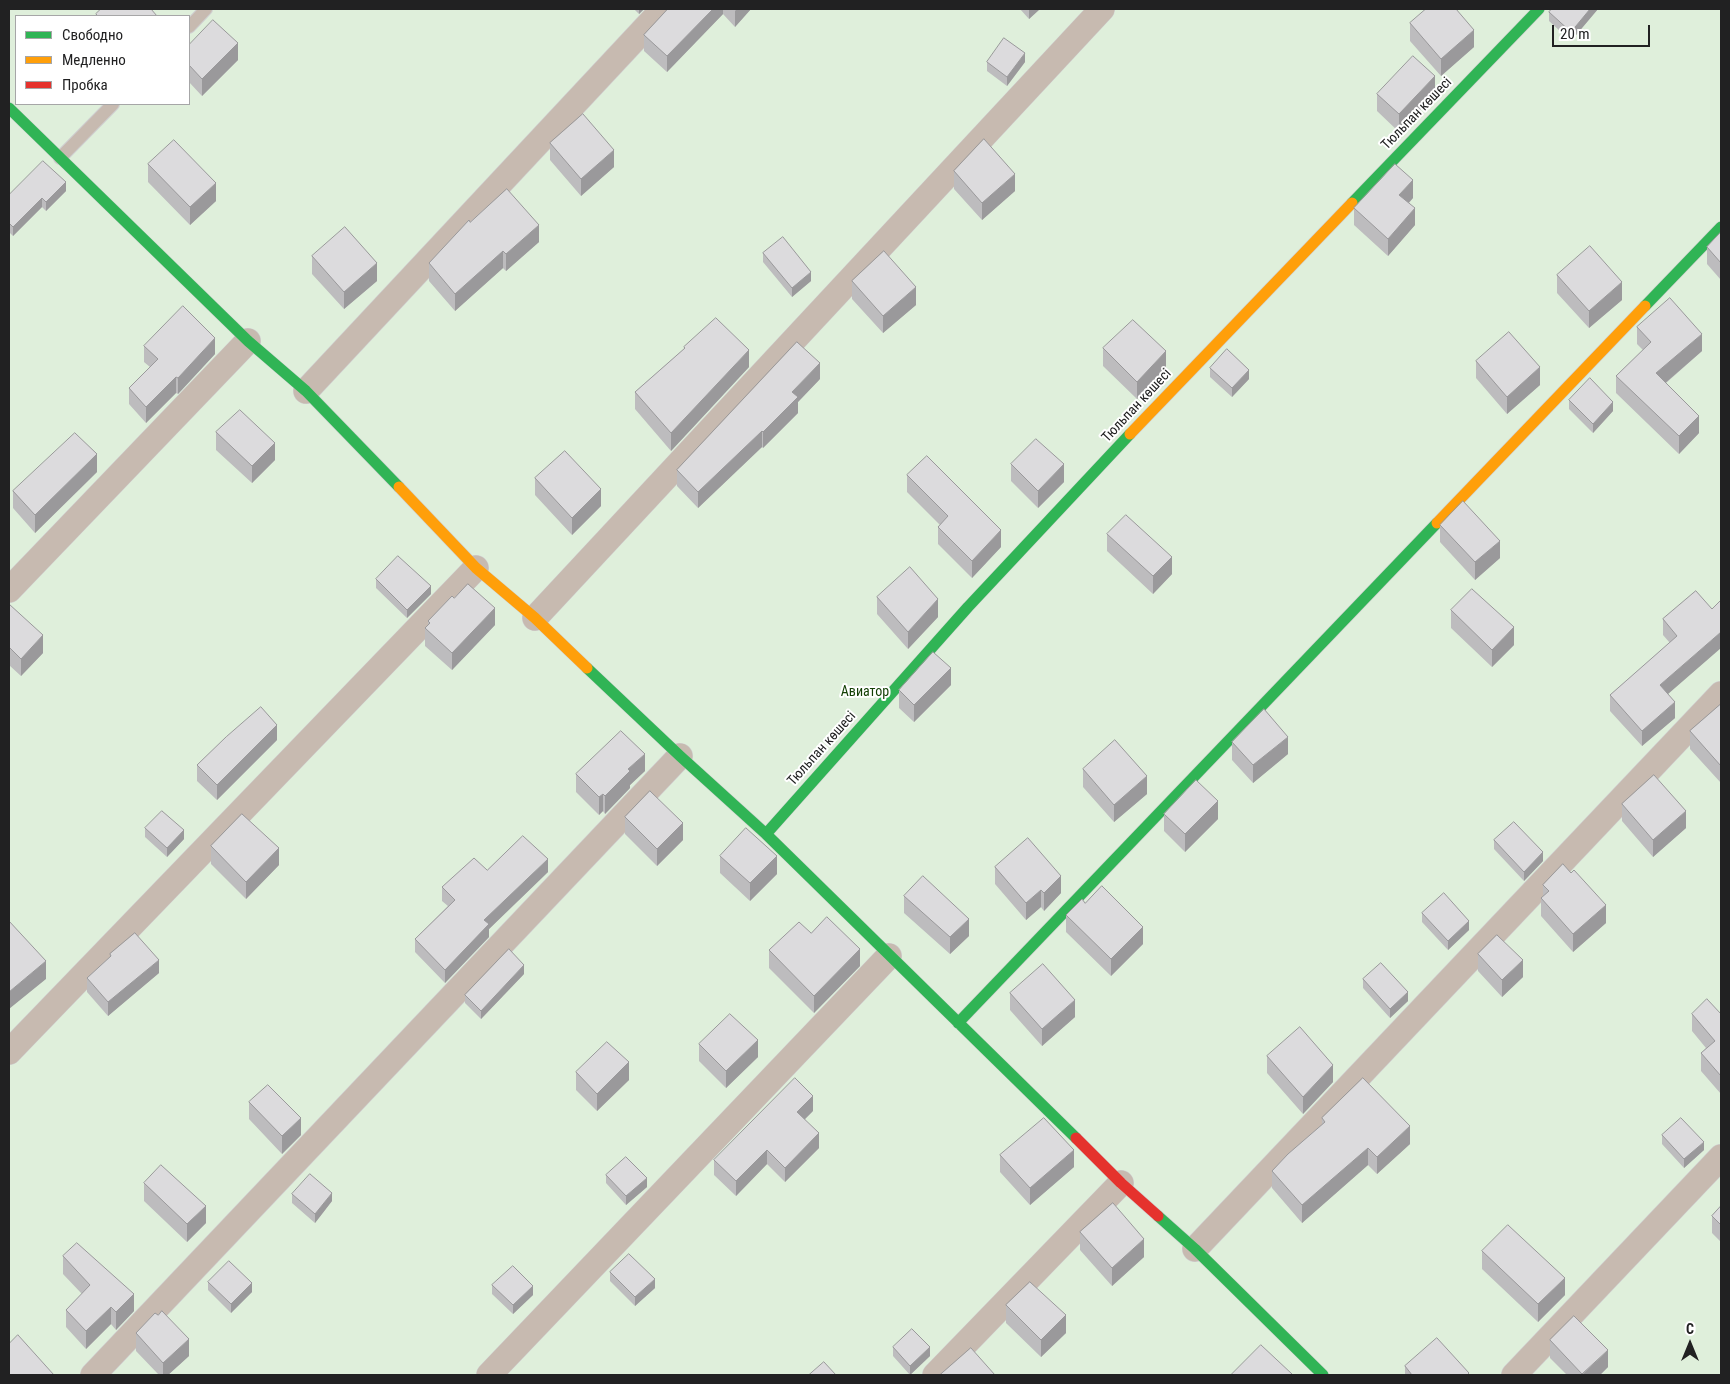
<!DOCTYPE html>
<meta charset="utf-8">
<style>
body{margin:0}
#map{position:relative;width:1730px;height:1384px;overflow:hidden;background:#f5f4f6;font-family:"Roboto Condensed",sans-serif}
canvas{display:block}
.frame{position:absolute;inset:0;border:10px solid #212122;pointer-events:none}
.legend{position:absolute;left:15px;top:15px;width:175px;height:90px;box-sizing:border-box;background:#fff;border:1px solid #a6a6a7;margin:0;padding:6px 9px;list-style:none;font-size:15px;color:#212122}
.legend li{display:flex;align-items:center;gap:10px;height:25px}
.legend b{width:25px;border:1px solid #a6a6a7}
.north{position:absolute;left:1665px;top:1319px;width:50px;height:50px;-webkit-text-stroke:4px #fff;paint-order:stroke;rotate:0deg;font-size:14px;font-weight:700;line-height:20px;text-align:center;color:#212122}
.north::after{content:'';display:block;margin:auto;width:18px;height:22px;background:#212122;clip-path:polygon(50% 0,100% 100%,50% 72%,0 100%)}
.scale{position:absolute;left:1552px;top:25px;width:98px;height:22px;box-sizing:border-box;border:2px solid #212122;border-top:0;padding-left:6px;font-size:15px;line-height:18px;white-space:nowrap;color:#212122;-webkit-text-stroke:4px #fff;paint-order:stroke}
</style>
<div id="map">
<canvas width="1730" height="1384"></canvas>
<div class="frame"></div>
<ul class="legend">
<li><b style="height:6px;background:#30b455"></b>Свободно</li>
<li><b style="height:6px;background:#ff9f0a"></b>Медленно</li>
<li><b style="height:6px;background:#e5322d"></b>Пробка</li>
</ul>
<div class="north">С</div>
<div class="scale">20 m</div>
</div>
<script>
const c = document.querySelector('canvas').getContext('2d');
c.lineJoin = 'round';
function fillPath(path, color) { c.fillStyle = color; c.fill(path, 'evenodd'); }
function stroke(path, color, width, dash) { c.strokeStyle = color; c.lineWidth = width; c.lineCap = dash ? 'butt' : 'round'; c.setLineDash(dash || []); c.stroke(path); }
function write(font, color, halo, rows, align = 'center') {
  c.font = font + ' "Roboto Condensed",sans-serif'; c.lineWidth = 4; c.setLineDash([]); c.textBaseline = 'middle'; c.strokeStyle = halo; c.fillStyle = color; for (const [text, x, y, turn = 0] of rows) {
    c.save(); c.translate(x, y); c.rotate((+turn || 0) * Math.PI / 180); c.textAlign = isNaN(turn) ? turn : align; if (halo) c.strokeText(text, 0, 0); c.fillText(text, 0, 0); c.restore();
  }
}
fillPath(new Path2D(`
 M 9,9 L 1721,9 L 1721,1375 L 9,1375 ZM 16,16 L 189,16 L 189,104 L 16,104 Z`), '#dfefdb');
const lane = new Path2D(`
 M 189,27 L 206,9
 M 60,158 L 113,104`);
const street = new Path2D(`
 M 306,391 L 663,9
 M 9,590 L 248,341
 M 535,618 L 1102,9
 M 9,1052 L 476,568
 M 1195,1249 L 1721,694
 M 93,1375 L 680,756
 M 489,1375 L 889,956
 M 935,1375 L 1121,1183
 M 1514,1375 L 1721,1157`);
const fast = new Path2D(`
 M 9,108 L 248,341 L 306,391 L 399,487
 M 1352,203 L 1539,9
 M 1645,306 L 1721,227
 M 587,668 L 680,756 L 766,834 L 1076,1138
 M 766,834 L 968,607 L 1130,434
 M 958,1023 L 1437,523
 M 1158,1216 L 1195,1249 L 1323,1375`);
const slow = new Path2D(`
 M 1130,434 L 1352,203
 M 399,487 L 476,568 L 535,618 L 587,668
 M 1437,523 L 1645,306`);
const jam = new Path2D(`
 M 1076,1138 L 1121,1183 L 1158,1216`);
stroke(lane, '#cfced0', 14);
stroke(street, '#cfced0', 26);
stroke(fast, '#cfced0', 12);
stroke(slow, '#cfced0', 12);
stroke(jam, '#cfced0', 12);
stroke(lane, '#c7bab0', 12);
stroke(street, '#c7bab0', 25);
stroke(fast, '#30b455', 11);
stroke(slow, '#ff9f0a', 11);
stroke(jam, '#e5322d', 11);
fillPath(new Path2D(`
 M 634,9 L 644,9 L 639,14 Z
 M 668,9 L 751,9 L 735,27 L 723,14 L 667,72 L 644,51 L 644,35 Z
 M 1020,9 L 1040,9 L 1029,19 Z
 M 1552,9 L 1598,9 L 1571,41 L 1549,21 L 1549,12 Z
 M 1410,23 L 1474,47 L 1441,76 L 1410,41 Z
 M 189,45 L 238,60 L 202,96 L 189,82 Z
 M 987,62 L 1025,62 L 1007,86 L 987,71 Z
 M 1377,94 L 1435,94 L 1399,132 L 1377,111 Z
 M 550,143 L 614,167 L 581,196 L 550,160 Z
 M 148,164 L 216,201 L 190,225 L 148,182 Z
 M 954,171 L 1015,191 L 982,220 L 954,189 Z
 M 66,191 L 46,211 L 42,207 L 13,236 L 9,232 L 9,195 Z
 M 1413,198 L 1409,203 L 1415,225 L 1388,256 L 1354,225 L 1354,208 Z
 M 470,222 L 539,242 L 506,271 L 503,268 L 455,311 L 429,281 L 429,263 Z
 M 1721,232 L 1721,280 L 1707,264 L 1707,247 Z
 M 763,253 L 811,281 L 792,297 L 763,262 Z
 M 312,256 L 377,281 L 344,309 L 312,274 Z
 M 1557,275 L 1622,300 L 1589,328 L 1557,293 Z
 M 852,281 L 916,305 L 883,333 L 852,299 Z
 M 1637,327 L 1702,351 L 1666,383 L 1699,433 L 1679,454 L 1616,393 L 1616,376 L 1643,350 L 1637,344 Z
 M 144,346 L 215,354 L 178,394 L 176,393 L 146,423 L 129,404 L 129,388 L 150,367 L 144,362 Z
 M 684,347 L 749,367 L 671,451 L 635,409 L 635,392 L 684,349 Z
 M 1103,348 L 1166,368 L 1137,399 L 1103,366 Z
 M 1476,361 L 1540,385 L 1507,414 L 1476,378 Z
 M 1210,368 L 1249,379 L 1232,397 L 1210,377 Z
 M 820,379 L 798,402 L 798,413 L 763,448 L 762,447 L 698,508 L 677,486 L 677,470 Z
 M 1569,400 L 1613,411 L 1593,433 L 1569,409 Z
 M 216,432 L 275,460 L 252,483 L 216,450 Z
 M 1011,464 L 1064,482 L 1038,508 L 1011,481 Z
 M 97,472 L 35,533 L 13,508 L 13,491 Z
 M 907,475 L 1001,547 L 972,578 L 938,544 L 938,527 L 940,525 L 907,492 Z
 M 535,478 L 601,506 L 572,535 L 535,495 Z
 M 1440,525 L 1500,558 L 1475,580 L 1440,542 Z
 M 1107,534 L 1172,574 L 1153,594 L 1107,551 Z
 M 376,579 L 431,594 L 407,618 L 376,588 Z
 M 1696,591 L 1668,694 L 1675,718 L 1642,746 L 1610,711 L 1610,695 L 1670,643 L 1663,635 L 1663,619 Z
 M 877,597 L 938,617 L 908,649 L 877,614 Z
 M 9,604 L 43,653 L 21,676 L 9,665 Z
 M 1451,610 L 1514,645 L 1492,667 L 1451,628 Z
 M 428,621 L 495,625 L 452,670 L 425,646 L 425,628 L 428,625 Z
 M 951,685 L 914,722 L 899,708 L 899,690 Z
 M 1721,704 L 1721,783 L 1690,749 L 1690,731 Z
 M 277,740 L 217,800 L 197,781 L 197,765 Z
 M 1232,742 L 1288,754 L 1253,783 L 1232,760 Z
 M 1083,769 L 1147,794 L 1114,822 L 1083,787 Z
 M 645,771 L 630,785 L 630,788 L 605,814 L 603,811 L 599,815 L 576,792 L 576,774 Z
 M 1622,804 L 1686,828 L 1653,857 L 1622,821 Z
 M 1164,814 L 1218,819 L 1185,852 L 1164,831 Z
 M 625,817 L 683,840 L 657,866 L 625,834 Z
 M 145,828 L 184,839 L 167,857 L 145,837 Z
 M 1494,840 L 1543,861 L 1524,881 L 1494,849 Z
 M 211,846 L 279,865 L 246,899 L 211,864 Z
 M 720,856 L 777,874 L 750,901 L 720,873 Z
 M 995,867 L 1061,893 L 1044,911 L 1041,907 L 1026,920 L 995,884 Z
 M 487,870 L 548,872 L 489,929 L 489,937 L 445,983 L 415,952 L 415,939 L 448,906 L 442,901 L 442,887 Z
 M 1543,885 L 1606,923 L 1573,952 L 1541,916 L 1541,898 L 1543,897 Z
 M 904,896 L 969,936 L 950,954 L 904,913 Z
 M 1085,903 L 1143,944 L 1111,976 L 1066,932 L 1066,915 Z
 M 1422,913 L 1469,930 L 1448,950 L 1422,922 Z
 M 811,933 L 860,966 L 814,1013 L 769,968 L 769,950 Z
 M 110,954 L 159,973 L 108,1016 L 87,992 L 87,978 L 110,957 Z
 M 1478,954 L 1523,977 L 1502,997 L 1478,971 Z
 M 524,974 L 481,1019 L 465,1003 L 465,995 Z
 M 1363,979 L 1408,1001 L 1390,1018 L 1363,988 Z
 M 1010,993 L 1075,1017 L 1042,1046 L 1010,1010 Z
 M 1692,1014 L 1721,1014 L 1721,1094 L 1701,1071 L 1701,1053 L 1706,1048 L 1692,1031 Z
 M 699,1044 L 758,1057 L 726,1088 L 699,1061 Z
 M 1267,1056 L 1333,1082 L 1303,1114 L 1267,1073 Z
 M 576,1072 L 629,1080 L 597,1111 L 576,1090 Z
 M 249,1102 L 301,1135 L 282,1154 L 249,1119 Z
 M 813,1111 L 805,1119 L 819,1148 L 785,1182 L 767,1164 L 736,1196 L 714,1175 L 714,1160 Z
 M 1322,1118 L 1410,1144 L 1377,1174 L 1368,1165 L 1302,1223 L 1272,1188 L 1272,1171 L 1322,1125 Z
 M 1662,1135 L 1704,1150 L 1684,1168 L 1662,1144 Z
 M 1000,1155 L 1074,1167 L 1030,1205 L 1000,1172 Z
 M 606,1175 L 647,1187 L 626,1205 L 606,1183 Z
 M 144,1183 L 206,1223 L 187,1242 L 144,1201 Z
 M 292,1194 L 332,1201 L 315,1223 L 292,1203 Z
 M 1721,1206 L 1721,1242 L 1712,1233 L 1712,1216 Z
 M 1080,1232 L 1144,1257 L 1112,1286 L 1080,1250 Z
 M 1482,1251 L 1565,1295 L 1538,1322 L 1482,1269 Z
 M 63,1256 L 134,1311 L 116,1330 L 111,1324 L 86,1349 L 66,1327 L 66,1310 L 82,1294 L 63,1274 Z
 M 610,1272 L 655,1288 L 635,1306 L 610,1281 Z
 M 208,1282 L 252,1292 L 231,1313 L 208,1290 Z
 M 492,1285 L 533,1295 L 513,1314 L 492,1294 Z
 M 1006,1305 L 1066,1333 L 1041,1357 L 1006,1323 Z
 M 136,1333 L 189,1356 L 168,1375 L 159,1375 L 136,1351 Z
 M 1550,1340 L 1608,1367 L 1600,1375 L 1567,1375 L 1550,1358 Z
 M 893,1347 L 930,1356 L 910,1375 L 893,1356 Z
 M 1405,1366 L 1469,1375 L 1405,1375 Z`), '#bdbcbe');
fillPath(new Path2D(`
 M 639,9 L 644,9 L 639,14 Z
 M 713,9 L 723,9 L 723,14 L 667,72 L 667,56 Z
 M 737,9 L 751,9 L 735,27 L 735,11 Z
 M 1029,9 L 1040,9 L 1029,19 Z
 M 1590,9 L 1598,9 L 1571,41 L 1571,32 Z
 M 1474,30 L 1474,47 L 1441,76 L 1441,59 Z
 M 238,43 L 238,60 L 202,96 L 202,79 Z
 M 1025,53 L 1025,62 L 1007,86 L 1007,77 Z
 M 1435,76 L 1435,94 L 1399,132 L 1399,114 Z
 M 614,150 L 614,167 L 581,196 L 581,179 Z
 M 1015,174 L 1015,191 L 982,220 L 982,203 Z
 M 1413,180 L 1413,198 L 1399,213 L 1399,195 Z
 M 66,182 L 66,191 L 46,211 L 46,202 Z
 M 216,183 L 216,201 L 190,225 L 190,207 Z
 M 42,198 L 42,207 L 13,236 L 13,227 Z
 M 1415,208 L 1415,225 L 1388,256 L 1388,239 Z
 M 539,225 L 539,242 L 506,271 L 506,254 Z
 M 503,251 L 503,268 L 455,311 L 455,294 Z
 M 377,263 L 377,281 L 344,309 L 344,292 Z
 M 811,272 L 811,281 L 792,297 L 792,288 Z
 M 1622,282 L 1622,300 L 1589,328 L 1589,311 Z
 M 916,287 L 916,305 L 883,333 L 883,316 Z
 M 1702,334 L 1702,351 L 1656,391 L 1656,373 Z
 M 215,338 L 215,354 L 178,394 L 178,378 Z
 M 749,350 L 749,367 L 671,451 L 671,433 Z
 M 1166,351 L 1166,368 L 1137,399 L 1137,382 Z
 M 820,363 L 820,379 L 798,402 L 798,413 L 763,448 L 763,432 L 792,392 Z
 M 1540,367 L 1540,385 L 1507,414 L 1507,397 Z
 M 1249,370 L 1249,379 L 1232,397 L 1232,388 Z
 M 176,377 L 176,393 L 146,423 L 146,407 Z
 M 1613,402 L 1613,411 L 1593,433 L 1593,424 Z
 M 1699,416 L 1699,433 L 1679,454 L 1679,436 Z
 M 762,431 L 762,447 L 698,508 L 698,492 Z
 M 275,443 L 275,460 L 252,483 L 252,466 Z
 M 97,454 L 97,472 L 35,533 L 35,515 Z
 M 1064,464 L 1064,482 L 1038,508 L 1038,491 Z
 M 601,489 L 601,506 L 572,535 L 572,518 Z
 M 1001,530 L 1001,547 L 972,578 L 972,561 Z
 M 1500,541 L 1500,558 L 1475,580 L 1475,562 Z
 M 1172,557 L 1172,574 L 1153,594 L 1153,576 Z
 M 431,586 L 431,594 L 407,618 L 407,610 Z
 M 938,599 L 938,617 L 908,649 L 908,632 Z
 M 495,608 L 495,625 L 452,670 L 452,653 Z
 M 1514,627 L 1514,645 L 1492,667 L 1492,650 Z
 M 1721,632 L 1721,648 L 1660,701 L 1660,685 Z
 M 43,635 L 43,653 L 21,676 L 21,659 Z
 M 951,668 L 951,685 L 914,722 L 914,705 Z
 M 1675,702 L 1675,718 L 1642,746 L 1642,731 Z
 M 277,725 L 277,740 L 217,800 L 217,785 Z
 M 1288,737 L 1288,754 L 1253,783 L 1253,765 Z
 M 645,754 L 645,771 L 630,785 L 630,788 L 605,814 L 605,796 L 628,769 Z
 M 1147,776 L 1147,794 L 1114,822 L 1114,805 Z
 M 603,794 L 603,811 L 599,815 L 599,797 Z
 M 1218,801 L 1218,819 L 1185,852 L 1185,834 Z
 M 1686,811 L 1686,828 L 1653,857 L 1653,840 Z
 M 683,823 L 683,840 L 657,866 L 657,849 Z
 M 184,830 L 184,839 L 167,857 L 167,848 Z
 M 279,848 L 279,865 L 246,899 L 246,882 Z
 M 1543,852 L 1543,861 L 1524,881 L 1524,872 Z
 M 777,856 L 777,874 L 750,901 L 750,883 Z
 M 548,859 L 548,872 L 489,929 L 489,937 L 445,983 L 445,970 L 484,920 Z
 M 1061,876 L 1061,893 L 1044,911 L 1044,893 Z
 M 1041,890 L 1041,907 L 1026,920 L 1026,903 Z
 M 1606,905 L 1606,923 L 1573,952 L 1573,934 Z
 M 969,919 L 969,936 L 950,954 L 950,937 Z
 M 1469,921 L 1469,930 L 1448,950 L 1448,941 Z
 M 1143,927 L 1143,944 L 1111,976 L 1111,959 Z
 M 860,949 L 860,966 L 814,1013 L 814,996 Z
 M 159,960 L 159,973 L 108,1016 L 108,1002 Z
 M 1523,960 L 1523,977 L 1502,997 L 1502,980 Z
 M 46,961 L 46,979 L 9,1009 L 9,992 Z
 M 524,965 L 524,974 L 481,1019 L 481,1011 Z
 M 1408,992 L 1408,1001 L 1390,1018 L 1390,1009 Z
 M 1075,1000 L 1075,1017 L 1042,1046 L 1042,1029 Z
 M 758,1040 L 758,1057 L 726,1088 L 726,1071 Z
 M 629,1062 L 629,1080 L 597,1111 L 597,1094 Z
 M 1333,1065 L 1333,1082 L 1303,1114 L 1303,1097 Z
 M 813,1096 L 813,1111 L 797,1127 L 797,1112 Z
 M 301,1118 L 301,1135 L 282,1154 L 282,1136 Z
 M 1410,1126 L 1410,1144 L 1377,1174 L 1377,1157 Z
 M 819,1133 L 819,1148 L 785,1182 L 785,1168 Z
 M 1704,1142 L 1704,1150 L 1684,1168 L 1684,1159 Z
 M 1368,1148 L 1368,1165 L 1302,1223 L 1302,1205 Z
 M 767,1150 L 767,1164 L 736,1196 L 736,1181 Z
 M 1074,1150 L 1074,1167 L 1030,1205 L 1030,1188 Z
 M 647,1178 L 647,1187 L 626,1205 L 626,1196 Z
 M 332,1193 L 332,1201 L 315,1223 L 315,1214 Z
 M 206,1206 L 206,1223 L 187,1242 L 187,1224 Z
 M 1144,1239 L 1144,1257 L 1112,1286 L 1112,1268 Z
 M 1565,1278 L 1565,1295 L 1538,1322 L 1538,1304 Z
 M 655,1279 L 655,1288 L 635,1306 L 635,1297 Z
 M 252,1283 L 252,1292 L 231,1313 L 231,1304 Z
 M 533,1286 L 533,1295 L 513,1314 L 513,1305 Z
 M 134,1294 L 134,1311 L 116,1330 L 116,1312 Z
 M 111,1307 L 111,1324 L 86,1349 L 86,1331 Z
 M 1066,1315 L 1066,1333 L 1041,1357 L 1041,1340 Z
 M 189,1339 L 189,1356 L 168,1375 L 163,1375 L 163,1363 Z
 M 930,1347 L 930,1356 L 910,1375 L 910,1366 Z
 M 1608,1350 L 1608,1367 L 1600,1375 L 1582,1375 Z`), '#9a999b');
const building = new Path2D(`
 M 101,9 L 151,9 L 157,16 L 98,16 L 96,14 Z
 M 668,9 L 713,9 L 667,56 L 644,35 Z
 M 1426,9 L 1456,9 L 1474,30 L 1441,59 L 1410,23 Z
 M 1552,9 L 1590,9 L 1571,32 L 1549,12 Z
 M 213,20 L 238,43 L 202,79 L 189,65 L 189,45 Z
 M 1004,38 L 1025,53 L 1007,77 L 987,62 Z
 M 1413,56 L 1435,76 L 1399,114 L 1377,94 Z
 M 583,114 L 614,150 L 581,179 L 550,143 Z
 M 984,139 L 1015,174 L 982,203 L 954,171 Z
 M 174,140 L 216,183 L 190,207 L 148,164 Z
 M 43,161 L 66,182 L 46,202 L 42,198 L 13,227 L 9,223 L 9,195 Z
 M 1395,164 L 1413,180 L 1399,195 L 1415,208 L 1388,239 L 1354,208 Z
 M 507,189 L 539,225 L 506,254 L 503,251 L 455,294 L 429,263 L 469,220 L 470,222 Z
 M 345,227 L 377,263 L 344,292 L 312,256 Z
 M 1721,232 L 1721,263 L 1707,247 Z
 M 783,237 L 811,272 L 792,288 L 763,253 Z
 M 1590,246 L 1622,282 L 1589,311 L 1557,275 Z
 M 884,251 L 916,287 L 883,316 L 852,281 Z
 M 1670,298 L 1702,334 L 1656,373 L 1699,416 L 1679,436 L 1616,376 L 1651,342 L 1637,327 Z
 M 183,306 L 215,338 L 178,378 L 176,377 L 146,407 L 129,388 L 158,359 L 144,346 Z
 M 716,318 L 749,350 L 671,433 L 635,392 L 685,348 L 684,347 Z
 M 1133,320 L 1166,351 L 1137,382 L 1103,348 Z
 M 1509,332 L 1540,367 L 1507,397 L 1476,361 Z
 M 797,342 L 820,363 L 792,392 L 798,397 L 763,432 L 762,431 L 698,492 L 677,470 Z
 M 1227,349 L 1249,370 L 1232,388 L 1210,368 Z
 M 1590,378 L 1613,402 L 1593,424 L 1569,400 Z
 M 240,410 L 275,443 L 252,466 L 216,432 Z
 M 75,433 L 97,454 L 35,515 L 13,491 Z
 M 1036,439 L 1064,464 L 1038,491 L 1011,464 Z
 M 565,451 L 601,489 L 572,518 L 535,478 Z
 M 927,456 L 1001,530 L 972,561 L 938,527 L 948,516 L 907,475 Z
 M 1463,501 L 1500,541 L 1475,562 L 1440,525 Z
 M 1126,515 L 1172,557 L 1153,576 L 1107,534 Z
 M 398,556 L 431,586 L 407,610 L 376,579 Z
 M 910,567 L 938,599 L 908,632 L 877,597 Z
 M 468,584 L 495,608 L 452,653 L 425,628 L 430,623 L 428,621 L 452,596 L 454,598 Z
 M 1472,589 L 1514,627 L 1492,650 L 1451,610 Z
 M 1696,591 L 1712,609 L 1721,600 L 1721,632 L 1660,685 L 1675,702 L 1642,731 L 1610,695 L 1677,636 L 1663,619 Z
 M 9,604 L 43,635 L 21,659 L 9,647 Z
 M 933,652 L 951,668 L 914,705 L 899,690 Z
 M 1721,704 L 1721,766 L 1690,731 Z
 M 261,707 L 277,725 L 217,785 L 197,765 L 226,737 Z
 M 1264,709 L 1288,737 L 1253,765 L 1232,742 Z
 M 621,731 L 645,754 L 628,769 L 630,771 L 605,796 L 603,794 L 599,797 L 576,774 Z
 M 1115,740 L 1147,776 L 1114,805 L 1083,769 Z
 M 1654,775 L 1686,811 L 1653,840 L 1622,804 Z
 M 1196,780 L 1218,801 L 1185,834 L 1164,814 Z
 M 650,791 L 683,823 L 657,849 L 625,817 Z
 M 162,811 L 184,830 L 167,848 L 145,828 Z
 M 242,814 L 279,848 L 246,882 L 211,846 Z
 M 1514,822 L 1543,852 L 1524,872 L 1494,840 Z
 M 746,828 L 777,856 L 750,883 L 720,856 Z
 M 523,836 L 548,859 L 484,920 L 489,924 L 445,970 L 415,939 L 455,900 L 442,887 L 474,858 L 487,870 Z
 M 1028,838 L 1061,876 L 1044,893 L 1041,890 L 1026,903 L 995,867 Z
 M 1563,864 L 1571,873 L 1574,870 L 1606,905 L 1573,934 L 1541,898 L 1549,891 L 1543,885 Z
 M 923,876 L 969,919 L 950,937 L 904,896 Z
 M 1102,886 L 1143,927 L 1111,959 L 1066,915 L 1082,899 L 1085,903 Z
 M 1444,893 L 1469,921 L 1448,941 L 1422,913 Z
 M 827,917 L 860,949 L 814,996 L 769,950 L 799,922 L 811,933 Z
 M 9,921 L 46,961 L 9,992 Z
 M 135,933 L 159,960 L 108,1002 L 87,978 L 111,956 L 110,954 Z
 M 1497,935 L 1523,960 L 1502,980 L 1478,954 Z
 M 509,949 L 524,965 L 481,1011 L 465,995 Z
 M 1381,963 L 1408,992 L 1390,1009 L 1363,979 Z
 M 1043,964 L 1075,1000 L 1042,1029 L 1010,993 Z
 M 1707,999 L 1721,1014 L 1721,1076 L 1701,1053 L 1715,1041 L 1692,1014 Z
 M 730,1014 L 758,1040 L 726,1071 L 699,1044 Z
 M 1300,1027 L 1333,1065 L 1303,1097 L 1267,1056 Z
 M 607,1042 L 629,1062 L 597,1094 L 576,1072 Z
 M 795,1078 L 813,1096 L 797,1112 L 819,1133 L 785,1168 L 767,1150 L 736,1181 L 714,1160 Z
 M 1363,1078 L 1410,1126 L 1377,1157 L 1368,1148 L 1302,1205 L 1272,1171 L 1288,1154 L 1325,1122 L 1322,1118 Z
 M 268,1085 L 301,1118 L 282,1136 L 249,1102 Z
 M 1044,1118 L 1074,1150 L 1030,1188 L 1000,1155 Z
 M 1681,1118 L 1704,1142 L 1684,1159 L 1662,1135 Z
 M 626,1157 L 647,1178 L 626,1196 L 606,1175 Z
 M 161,1165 L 206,1206 L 187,1224 L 144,1183 Z
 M 310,1174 L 332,1193 L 315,1214 L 292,1194 Z
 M 1113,1203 L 1144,1239 L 1112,1268 L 1080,1232 Z
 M 1721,1206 L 1721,1225 L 1712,1216 Z
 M 1508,1225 L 1565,1278 L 1538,1304 L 1482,1251 Z
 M 77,1243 L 134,1294 L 116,1312 L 111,1307 L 86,1331 L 66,1310 L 90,1285 L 63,1256 Z
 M 629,1254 L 655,1279 L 635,1297 L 610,1272 Z
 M 229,1261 L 252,1283 L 231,1304 L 208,1282 Z
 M 513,1266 L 533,1286 L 513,1305 L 492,1285 Z
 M 1030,1282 L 1066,1315 L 1041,1340 L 1006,1305 Z
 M 162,1311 L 189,1339 L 163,1363 L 136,1333 L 155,1313 L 158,1315 Z
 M 1574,1316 L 1608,1350 L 1582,1374 L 1550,1340 Z
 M 912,1329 L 930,1347 L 910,1366 L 893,1347 Z
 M 18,1335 L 54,1375 L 9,1375 L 9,1344 Z
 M 1437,1338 L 1469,1373 L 1467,1375 L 1412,1375 L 1405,1366 Z
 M 1261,1345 L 1292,1374 L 1292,1375 L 1231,1375 Z
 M 971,1348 L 995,1375 L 940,1375 Z
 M 824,1362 L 836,1375 L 809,1375 Z`);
fillPath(building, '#dcdbdd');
stroke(building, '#9a999b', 1);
write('14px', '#212122', '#fff', [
 ["Тюльпан көшесі",1417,114,-46],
 ["Тюльпан көшесі",1137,406,-47],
 ["Тюльпан көшесі",822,749,-48]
]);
write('14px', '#144005', '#fff', [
 ["Авиатор",865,692]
]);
</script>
